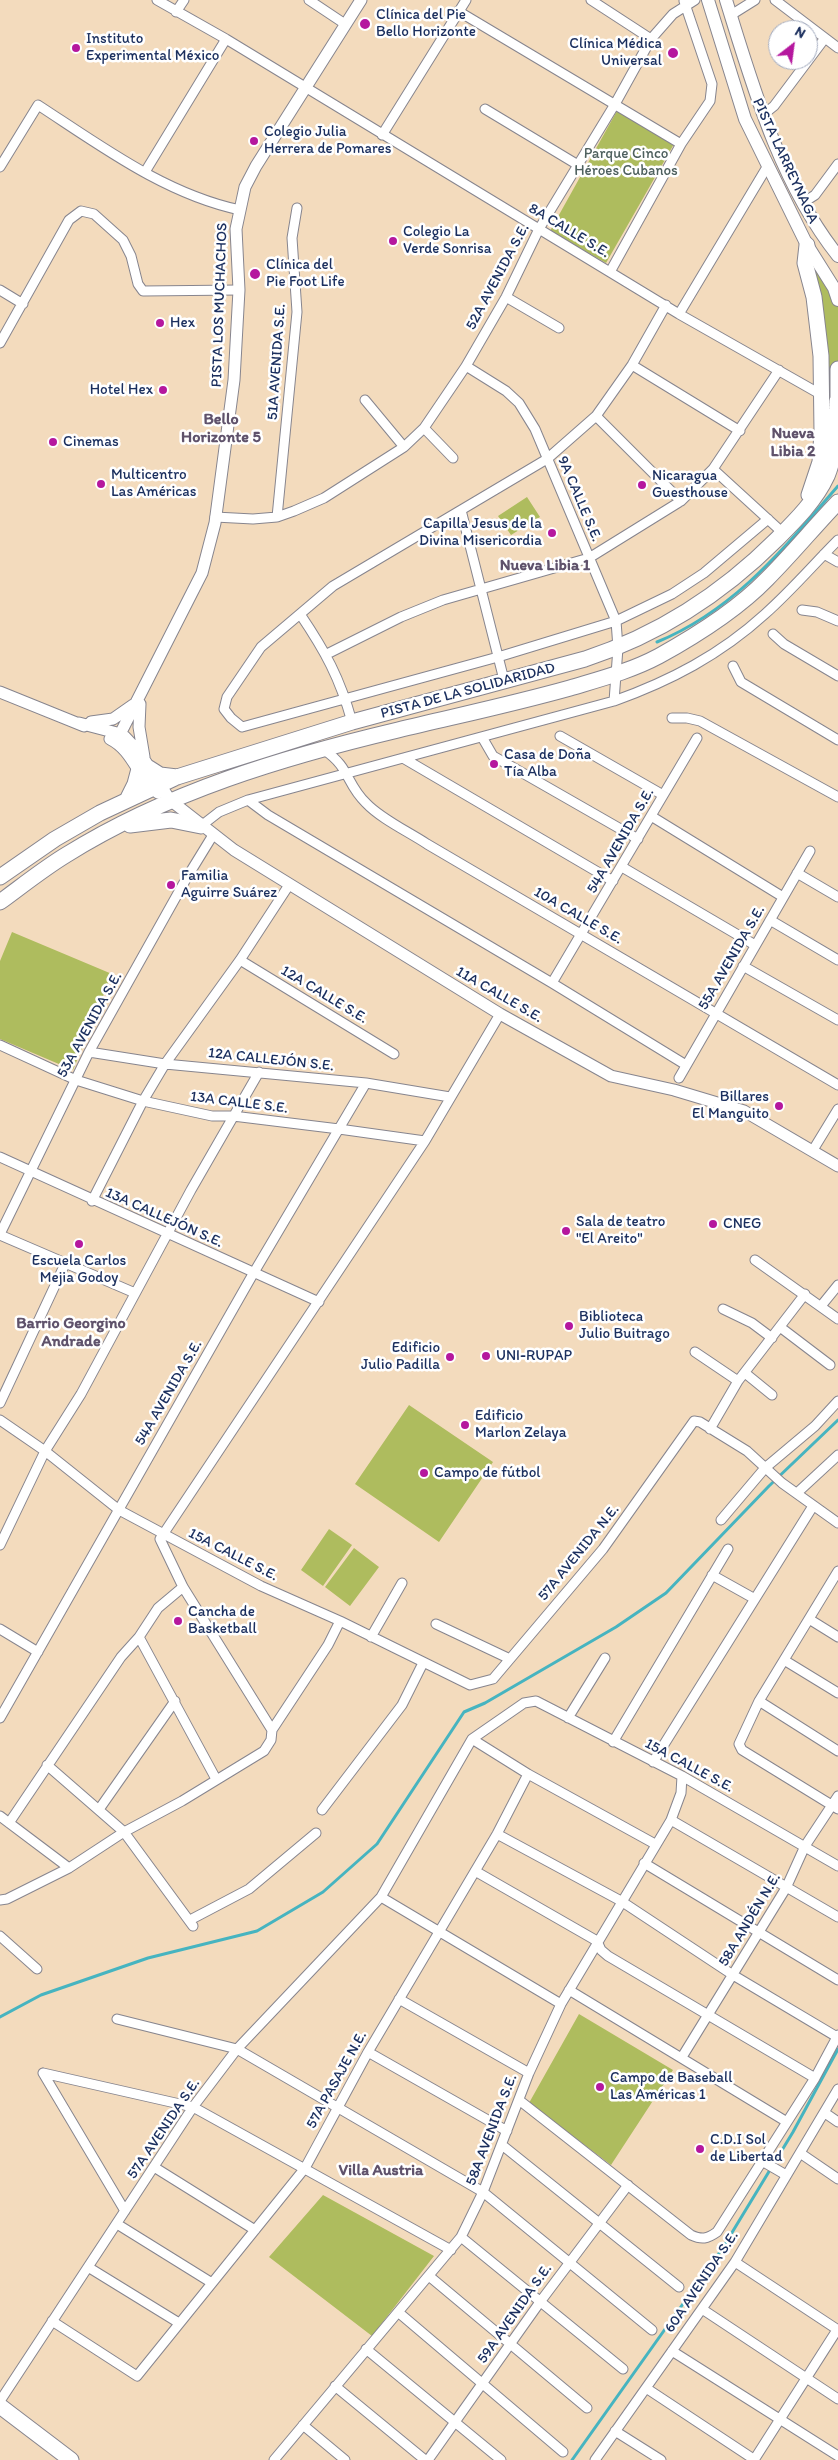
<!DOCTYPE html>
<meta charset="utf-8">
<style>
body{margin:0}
#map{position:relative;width:838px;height:2460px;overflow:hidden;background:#f3dbbd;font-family:Itim,sans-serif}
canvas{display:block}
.north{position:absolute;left:768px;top:20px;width:50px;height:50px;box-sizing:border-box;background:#fff;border:1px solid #a4acbf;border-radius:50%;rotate:30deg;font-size:14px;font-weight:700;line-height:20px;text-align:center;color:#1b2f5e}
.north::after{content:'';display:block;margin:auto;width:18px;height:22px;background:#b5179e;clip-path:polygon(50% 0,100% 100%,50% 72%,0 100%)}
</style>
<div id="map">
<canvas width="838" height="2460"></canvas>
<div class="north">N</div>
</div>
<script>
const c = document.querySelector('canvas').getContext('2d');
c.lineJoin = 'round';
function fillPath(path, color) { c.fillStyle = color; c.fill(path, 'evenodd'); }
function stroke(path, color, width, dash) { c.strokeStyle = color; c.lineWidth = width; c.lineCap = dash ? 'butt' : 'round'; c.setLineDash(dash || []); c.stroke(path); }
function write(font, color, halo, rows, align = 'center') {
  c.font = font + ' Itim,sans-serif'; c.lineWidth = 5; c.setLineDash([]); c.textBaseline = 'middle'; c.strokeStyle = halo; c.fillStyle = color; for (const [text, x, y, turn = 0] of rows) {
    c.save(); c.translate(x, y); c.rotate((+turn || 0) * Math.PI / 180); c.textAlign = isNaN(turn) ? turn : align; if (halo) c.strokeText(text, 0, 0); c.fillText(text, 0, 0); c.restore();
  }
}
fillPath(new Path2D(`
 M 618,109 L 674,144 L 606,263 L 550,231 Z
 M 805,255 L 838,298 L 838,369 L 820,462 L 822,432 Z
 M 527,497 L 540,517 L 511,535 L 498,516 Z
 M 12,932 L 112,974 L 73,1070 L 0,1039 L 0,961 Z
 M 409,1405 L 493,1462 L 439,1542 L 355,1484 Z
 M 329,1529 L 352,1545 L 323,1586 L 301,1570 Z
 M 354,1548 L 379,1567 L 350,1606 L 325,1587 Z
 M 579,2014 L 673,2070 L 611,2165 L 529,2103 Z
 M 323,2195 L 434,2256 L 372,2336 L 269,2257 Z`), '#aebc5e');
stroke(new Path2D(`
 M 657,642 C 735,610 784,548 838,486
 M 0,2017 L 41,1995 L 148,1958 L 257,1931 L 323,1892 L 377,1844 L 464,1712 L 485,1703 L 616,1627 L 666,1593 L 769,1486 L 838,1420
 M 572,2460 L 722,2249 L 793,2132 L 838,2049`), '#46b4c0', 3);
const minor = new Path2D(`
 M 157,0 L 226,39 L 679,314 L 820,394
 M 309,0 L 345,24
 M 591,0 L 651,39
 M 775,0 L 838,48
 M 458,11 L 681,144
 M 176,12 L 184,0
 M 731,15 L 755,0
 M 485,109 L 578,165
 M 764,114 L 774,106 L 825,38
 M 382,135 L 466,0
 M 0,167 L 38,105 C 101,146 165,194 240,210
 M 145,172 L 226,39
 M 804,202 L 815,195 L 838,164
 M 610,272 L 681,144 L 710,101 L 712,84 L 684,1
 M 0,290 L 23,304
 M 506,297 L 559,328
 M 666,305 L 632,365 L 596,416 L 547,459 L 333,586 L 261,647 L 227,697 L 224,709 L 231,718 L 242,727 L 498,657 L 616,621 L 672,594 L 704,573 L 768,519
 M 679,314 L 767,167
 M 0,343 L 69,220 L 81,211 L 94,214 L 123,240 L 131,256 L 138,284 L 143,291 L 239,290
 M 632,365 L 740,431
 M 466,366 L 506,391 L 519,403 L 535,429 L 616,621 L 618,648 L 614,701
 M 365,400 L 404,447
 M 596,416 L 681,501
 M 424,428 L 453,458
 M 713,469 L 783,533
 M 461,510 L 504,680
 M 215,517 L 253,519 L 277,517 L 294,511 L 324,498 L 404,447 L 424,428 L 466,366 L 506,297 L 539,229 L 615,104 L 651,39 L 673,14 L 695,0
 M 277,517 L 297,312 L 292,238 L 297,208
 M 824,554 L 838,562
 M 802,610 L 817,612 L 838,621
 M 300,614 C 325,651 340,678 352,722
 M 773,634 L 784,644 L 838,676
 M 327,654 L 401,617 L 443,600 L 589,558 L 681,501 L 713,469 L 779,370
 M 733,666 L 741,682 L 838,740
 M 672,718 L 687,718 L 700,721 L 838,797
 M 560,736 L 663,795
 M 482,737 L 493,756 L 638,839
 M 324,750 C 350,767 346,784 366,803 C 381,819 409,832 427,844 L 838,1085
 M 403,758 L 613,881
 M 248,800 L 268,815 L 552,983 L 686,1065
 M 651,816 L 783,897
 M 201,826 L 219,812 L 248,800 L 614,701 C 670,681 720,655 765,614 C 791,591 814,564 838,540
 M 622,867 L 755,945
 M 797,873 L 838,897
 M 770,920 L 838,960
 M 240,960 L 394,1054
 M 743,966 L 838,1020
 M 552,983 L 697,738
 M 0,1045 L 76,1080 L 143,1101 L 212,1116 L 233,1116 L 339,1129 L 425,1141
 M 89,1052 L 165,1064 L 366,1083 L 450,1097
 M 679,1078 L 810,851
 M 813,1150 L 838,1109
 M 0,1157 L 319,1302
 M 92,1201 L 143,1101 L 165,1064 L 240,960 L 289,885
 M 0,1234 L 89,1052 L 186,879 L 213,835
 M 0,1235 L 135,1293
 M 755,1260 L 838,1319
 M 821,1306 L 838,1285
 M 723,1309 L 752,1323 L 772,1338
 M 780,1327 L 830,1365
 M 695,1352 L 738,1381
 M 745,1373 L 772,1395
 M 0,1403 L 65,1264
 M 0,1420 L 45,1451 L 119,1510 L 261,1586 L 340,1621 L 470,1685 L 493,1679 L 603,1549 L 694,1421 L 700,1422 L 747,1451 L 782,1483 L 838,1523
 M 710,1429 L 738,1381 L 805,1294
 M 797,1493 L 838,1455
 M 721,1520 L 765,1468 L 815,1426 L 838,1401
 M 0,1545 L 45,1451 L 81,1394 L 191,1190 L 259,1072
 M 838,1571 L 759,1701 L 739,1744 L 742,1750 L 838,1809
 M 712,1575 L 755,1599
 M 809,1619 L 838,1637
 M 436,1624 L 510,1659
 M 0,1629 L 38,1652
 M 139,1637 L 216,1779
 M 371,1637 L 402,1583
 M 784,1660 L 838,1693
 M 759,1701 L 838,1751
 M 0,1718 L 253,1274 L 366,1083
 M 568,1718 L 605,1658
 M 272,1730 L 328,1645 L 340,1621
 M 472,1739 L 528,1774 L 655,1844
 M 613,1742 L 728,1549
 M 653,1762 L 813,1506
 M 47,1765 L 124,1832 L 193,1926
 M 100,1808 L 175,1701
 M 322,1810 L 402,1705 L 423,1663
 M 0,1816 L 69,1868
 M 671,1820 L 838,1917
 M 9,1823 L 121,1657 L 139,1637 L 158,1608 L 183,1587
 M 497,1834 L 621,1901 L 733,1975 L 837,2037
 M 644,1863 L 838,1980
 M 475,1871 L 597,1941 L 601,1950 L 608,1956 L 815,2078
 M 381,1897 L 561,2004
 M 0,1900 L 7,1899 L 69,1868 L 124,1832 L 182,1801 L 264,1751 L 271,1740 L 272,1730 L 183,1587 L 160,1539 L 425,1141 L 500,1014
 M 190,1920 L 249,1889 L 316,1833
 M 0,1936 L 37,1969
 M 569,1990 L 787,2122
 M 399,1999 L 529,2073
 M 117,2019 L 237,2049 L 483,2192 L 652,2330
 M 368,2052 L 507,2131
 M 682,2057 L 786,1888 L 805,1846 L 838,1796
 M 43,2073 L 193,2107 L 451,2250
 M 43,2073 L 125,2211
 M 519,2100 L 691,2235 C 702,2240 707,2239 717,2232 L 815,2078 L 838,2035
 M 825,2113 L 838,2122
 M 502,2145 L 679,2287
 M 800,2153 L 838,2179
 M 762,2161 L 786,2175
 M 154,2167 L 255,2230
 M 117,2224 L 212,2283
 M 461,2237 L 623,2369
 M 735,2262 L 838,2330
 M 88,2267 L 179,2323
 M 429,2276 L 587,2408
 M 702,2309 L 838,2399
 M 398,2312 L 563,2452
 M 52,2321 L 137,2376 L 305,2168 L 368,2052 L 497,1834 L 528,1774
 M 366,2349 L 501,2460
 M 672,2351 L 838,2456
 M 335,2386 L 425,2460
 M 646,2388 L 755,2460
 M 0,2401 L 193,2107 L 237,2049 L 381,1897 L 472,1739 L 524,1703 L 536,1701 L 682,1776 L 838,1866
 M 303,2425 L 345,2460
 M 615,2431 L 661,2460
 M 274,2460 L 461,2237 L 483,2192 L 529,2073 L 561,2004 L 671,1820 L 681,1793 L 682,1776
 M 428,2460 L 540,2302 L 628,2185
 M 595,2460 L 735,2262 L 838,2089
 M 754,2460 L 837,2330`);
const tertiary = new Path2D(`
 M 0,692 L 84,726
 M 140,704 L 139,727 L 144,757
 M 91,722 L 113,719 L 133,705
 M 79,723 L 117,733 L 125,737 L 140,753 L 170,800 L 234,850 L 500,1014 L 611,1076 L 674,1090 L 744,1111 L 838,1166
 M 110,739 C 134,751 137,778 158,793
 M 116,742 L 202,573 L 209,546 L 215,523 L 234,380 L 239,290 L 236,229 L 245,187 L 256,166 L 361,0`);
const secondary = new Path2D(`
 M 708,0 L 745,119 L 807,245 L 834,288 L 838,300
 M 726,0 C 753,87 780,183 838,256`);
const primary = new Path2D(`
 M 807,245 L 805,263 L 814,297 L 821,356 L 822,432 L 820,462 L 809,495
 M 838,369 L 838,404
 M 149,768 L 160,775 L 177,777
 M 127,800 L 135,784 L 139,769
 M 130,825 L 171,820 L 201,826
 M 0,877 L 55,839 L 100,813 L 177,777 L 352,722 L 585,659 C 658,635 723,593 777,539 C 796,520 816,500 827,476 C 837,452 836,426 837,401
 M 0,902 C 22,886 43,869 66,855 C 167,792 284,757 398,730 C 456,716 513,704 570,688 C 600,679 631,671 659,656 C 697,635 737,610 767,579 C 792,554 814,527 838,502
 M 0,2406 L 71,2460`);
stroke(minor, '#87858e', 11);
stroke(tertiary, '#87858e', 13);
stroke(secondary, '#87858e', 14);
stroke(primary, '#87858e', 17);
stroke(minor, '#fff', 9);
stroke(tertiary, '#fff', 11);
stroke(secondary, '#fff', 12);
stroke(primary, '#fff', 15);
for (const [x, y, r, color] of [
 [365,24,6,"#b5179e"],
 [76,48,5,"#b5179e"],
 [673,53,6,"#b5179e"],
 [254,141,5,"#b5179e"],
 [393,241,5,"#b5179e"],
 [255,274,6,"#b5179e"],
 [160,323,5,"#b5179e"],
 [163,390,5,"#b5179e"],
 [53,442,5,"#b5179e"],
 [101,484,5,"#b5179e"],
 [642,485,5,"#b5179e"],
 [552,533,5,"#b5179e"],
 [494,764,5,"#b5179e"],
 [171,885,5,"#b5179e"],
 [779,1106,5,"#b5179e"],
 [713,1224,5,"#b5179e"],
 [566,1231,5,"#b5179e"],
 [79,1244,5,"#b5179e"],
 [569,1326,5,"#b5179e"],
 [486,1356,5,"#b5179e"],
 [450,1357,5,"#b5179e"],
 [465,1425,5,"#b5179e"],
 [424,1473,5,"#b5179e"],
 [178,1621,5,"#b5179e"],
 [600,2087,5,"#b5179e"],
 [700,2149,5,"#b5179e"]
]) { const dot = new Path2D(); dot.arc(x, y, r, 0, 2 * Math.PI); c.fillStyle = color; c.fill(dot); stroke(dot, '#fff', 2); }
write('15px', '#1b2f5e', '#fff', [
 ["Clínica del Pie",376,15],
 ["Bello Horizonte",376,32],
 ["Instituto",86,39],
 ["Experimental México",86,56],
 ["Clínica Médica",662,44,"right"],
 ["Universal",662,61,"right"],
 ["Colegio Julia",264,132],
 ["Herrera de Pomares",264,149],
 ["Colegio La",403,232],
 ["Verde Sonrisa",403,249],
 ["Clínica del",266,265],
 ["Pie Foot Life",266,282],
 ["Hex",170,323],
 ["Hotel Hex",153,390,"right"],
 ["Cinemas",63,442],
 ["Multicentro",111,475],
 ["Las Américas",111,492],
 ["Nicaragua",652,476],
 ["Guesthouse",652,493],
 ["Capilla Jesus de la",542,524,"right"],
 ["Divina Misericordia",542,541,"right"],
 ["Casa de Doña",504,755],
 ["Tía Alba",504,772],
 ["Familia",181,876],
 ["Aguirre Suárez",181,893],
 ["Billares",769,1097,"right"],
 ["El Manguito",769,1114,"right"],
 ["Sala de teatro",576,1222],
 ["\"El Areito\"",576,1239],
 ["CNEG",723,1224],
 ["Escuela Carlos",79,1261,"center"],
 ["Mejia Godoy",79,1278,"center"],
 ["Biblioteca",579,1317],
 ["Julio Buitrago",579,1334],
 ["Edificio",440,1348,"right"],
 ["Julio Padilla",440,1365,"right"],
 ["UNI-RUPAP",496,1356],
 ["Edificio",475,1416],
 ["Marlon Zelaya",475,1433],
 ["Campo de fútbol",434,1473],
 ["Cancha de",188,1612],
 ["Basketball",188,1629],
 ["Campo de Baseball",610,2078],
 ["Las Américas 1",610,2095],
 ["C.D.I Sol",710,2140],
 ["de Libertad",710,2157]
], 'left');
write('15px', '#4e605e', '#fff', [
 ["Parque Cinco",626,154],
 ["Héroes Cubanos",626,171]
]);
write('15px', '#1b2f5e', '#fff', [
 ["PISTA LARREYNAGA",785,161,65],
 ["8A CALLE S.E.",569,231,31],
 ["52A AVENIDA S.E.",498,277,-62],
 ["PISTA LOS MUCHACHOS",220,305,-88],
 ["51A AVENIDA S.E.",277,362,-86],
 ["9A CALLE S.E.",579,499,67],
 ["PISTA DE LA SOLIDARIDAD",468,691,-15],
 ["54A AVENIDA S.E.",621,841,-60],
 ["10A CALLE S.E.",578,916,30],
 ["55A AVENIDA S.E.",732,958,-60],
 ["12A CALLE S.E.",324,995,31],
 ["11A CALLE S.E.",499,995,30],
 ["53A AVENIDA S.E.",90,1025,-61],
 ["12A CALLEJÓN S.E.",271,1060,6],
 ["13A CALLE S.E.",239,1103,7],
 ["13A CALLEJÓN S.E.",164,1218,24],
 ["54A AVENIDA S.E.",169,1393,-60],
 ["57A AVENIDA N.E.",579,1553,-51],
 ["15A CALLE S.E.",233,1555,27],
 ["15A CALLE S.E.",689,1766,28],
 ["58A ANDÉN N.E.",750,1920,-59],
 ["57A PASAJE N.E.",337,2080,-61],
 ["57A AVENIDA S.E.",164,2129,-56],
 ["58A AVENIDA S.E.",492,2130,-69],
 ["60A AVENIDA S.E.",702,2282,-56],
 ["59A AVENIDA S.E.",515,2314,-55]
]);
write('bold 16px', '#5f526b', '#fff', [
 ["Bello",221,420],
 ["Horizonte 5",221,438],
 ["Nueva",793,434],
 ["Libia 2",793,452],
 ["Nueva Libia 1",545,566],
 ["Barrio Georgino",71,1324],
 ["Andrade",71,1342],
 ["Villa Austria",381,2171]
]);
</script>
